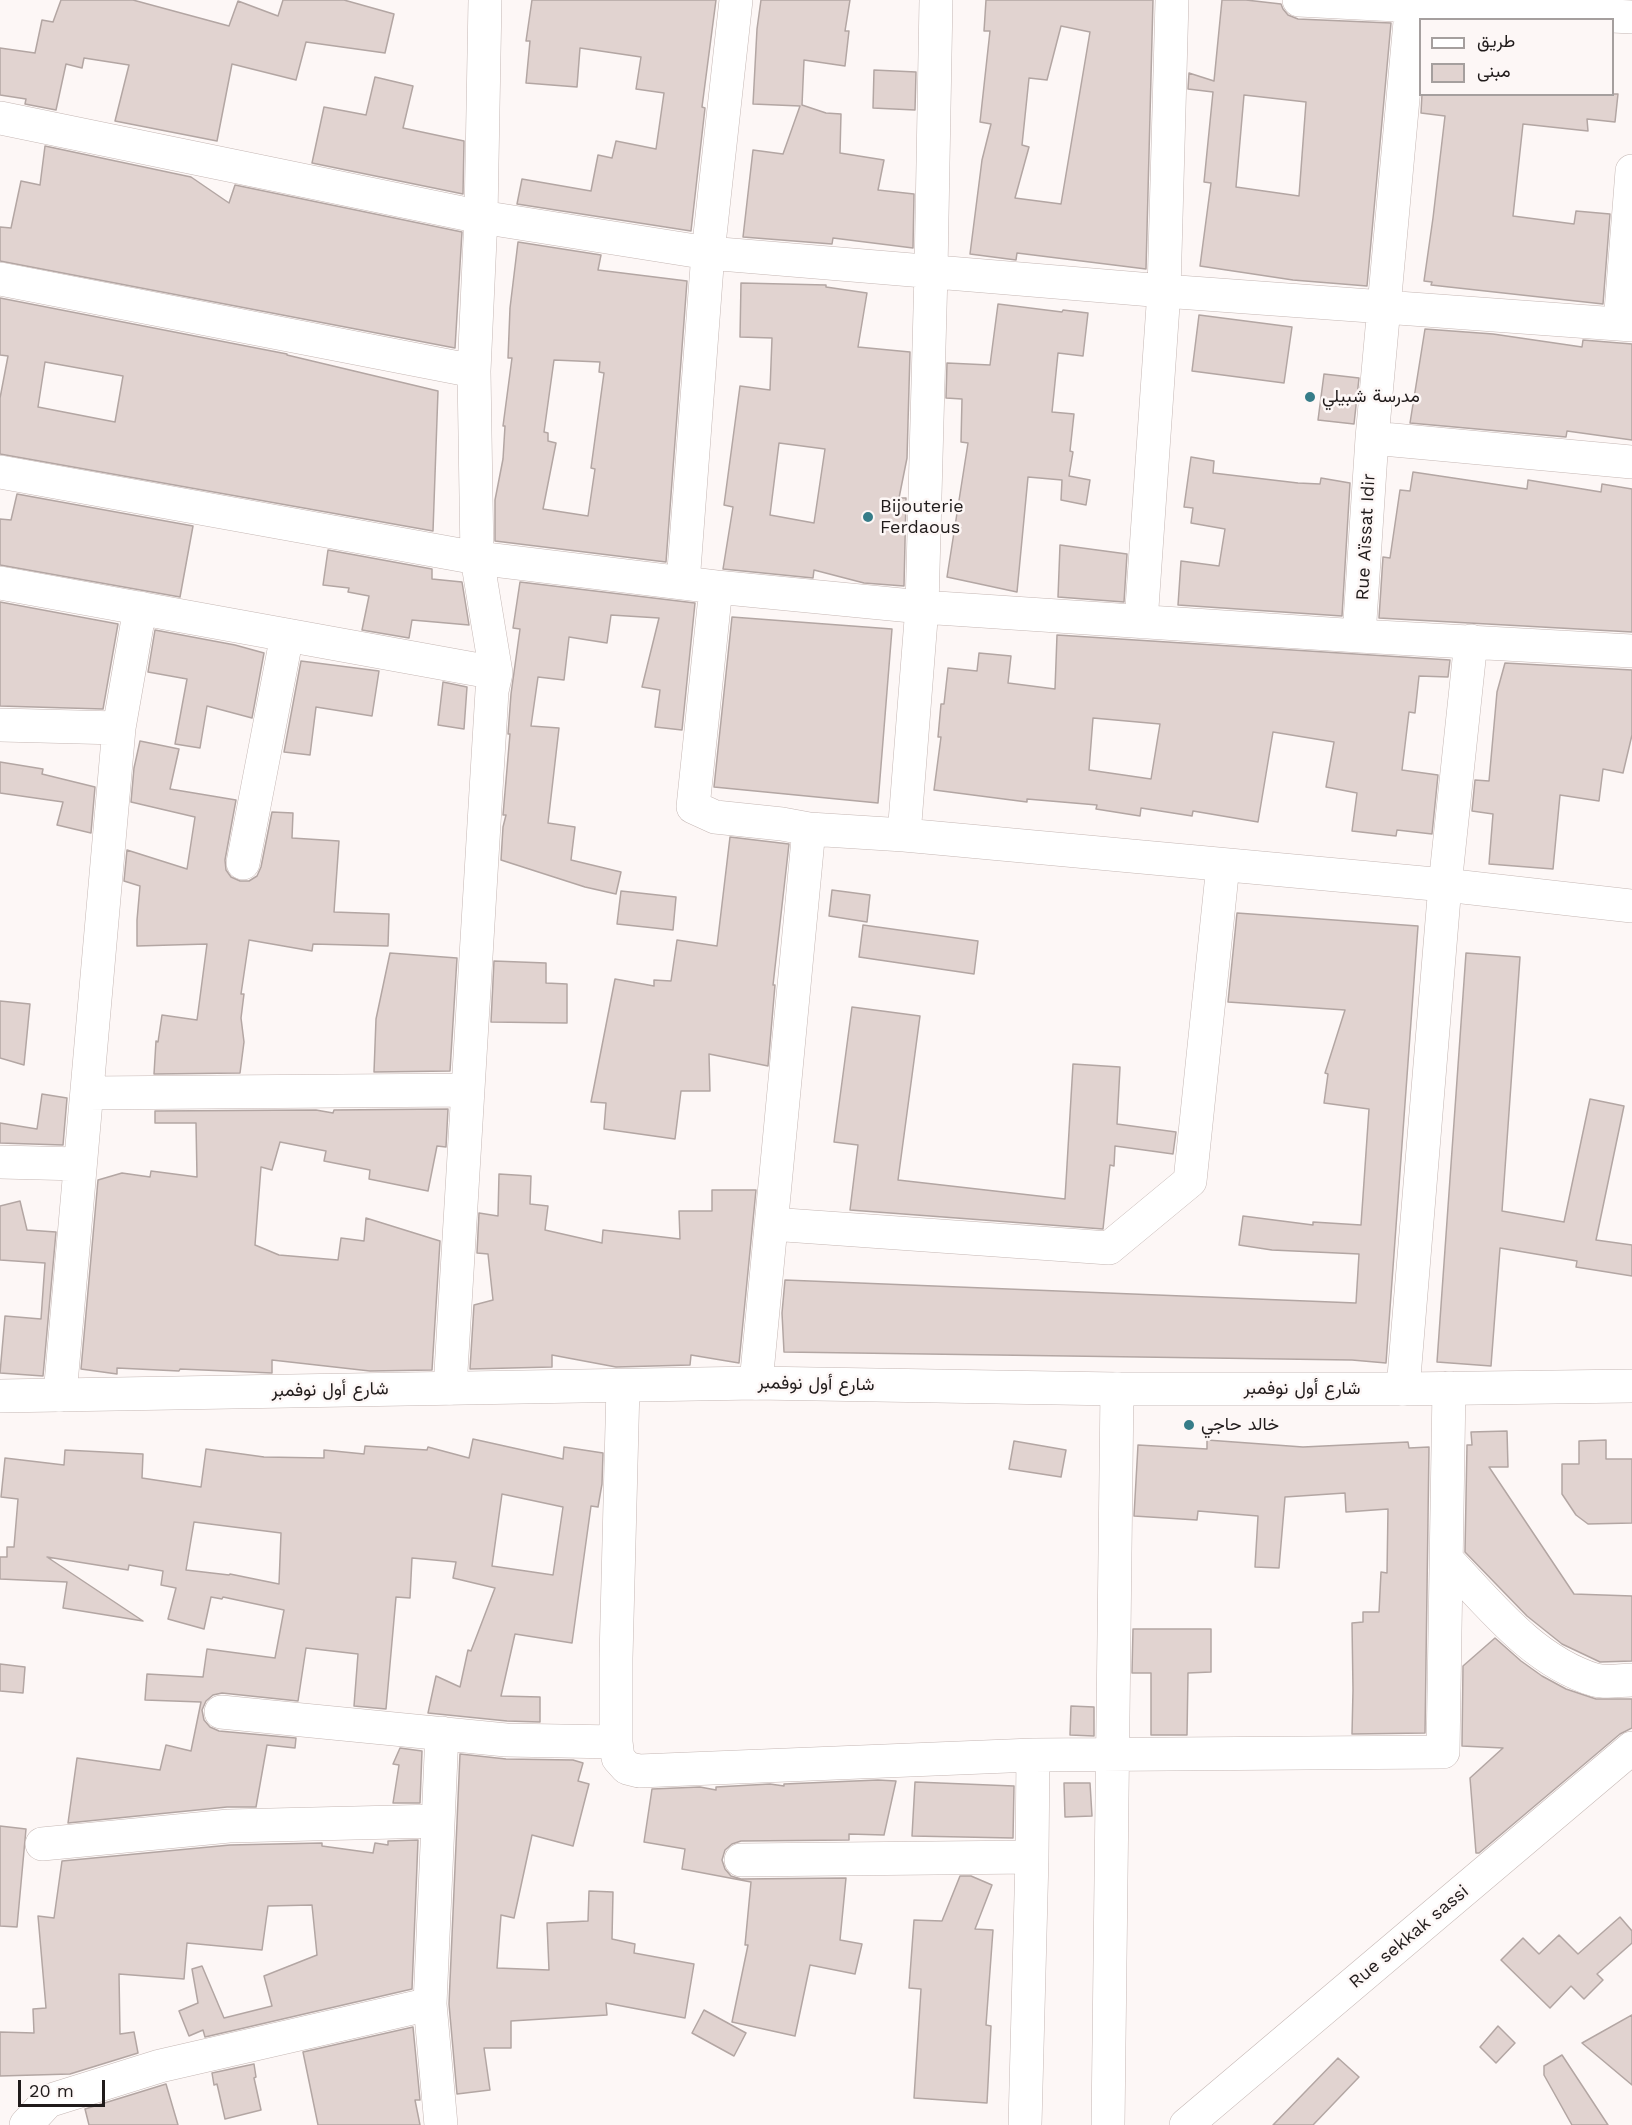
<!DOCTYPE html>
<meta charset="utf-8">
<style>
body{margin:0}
#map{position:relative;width:1632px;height:2125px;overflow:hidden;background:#fdf7f6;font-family:"Work Sans",Vazirmatn,sans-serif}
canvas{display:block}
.legend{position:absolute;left:1419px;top:18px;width:195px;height:78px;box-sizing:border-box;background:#fdf7f6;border:2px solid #a59f9e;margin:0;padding:8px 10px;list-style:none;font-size:18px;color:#201b1b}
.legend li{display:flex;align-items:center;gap:12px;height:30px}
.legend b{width:30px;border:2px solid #a59f9e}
.scale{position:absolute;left:18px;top:2080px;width:87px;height:27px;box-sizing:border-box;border:3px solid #201b1b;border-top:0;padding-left:8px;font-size:18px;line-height:21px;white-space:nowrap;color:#201b1b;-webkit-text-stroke:4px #fdf7f6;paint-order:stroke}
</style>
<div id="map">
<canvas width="1632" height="2125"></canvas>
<ul class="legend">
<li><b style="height:8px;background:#fff"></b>طريق</li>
<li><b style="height:16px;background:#e1d3d0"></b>مبنى</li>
</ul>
<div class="scale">20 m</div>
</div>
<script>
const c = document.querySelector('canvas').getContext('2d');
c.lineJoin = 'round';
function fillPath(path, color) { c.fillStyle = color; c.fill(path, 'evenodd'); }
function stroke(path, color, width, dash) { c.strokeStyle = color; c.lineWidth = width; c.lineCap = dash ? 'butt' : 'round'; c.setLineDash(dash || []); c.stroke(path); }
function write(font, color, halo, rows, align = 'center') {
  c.font = font + ' "Work Sans",Vazirmatn,sans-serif'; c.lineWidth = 5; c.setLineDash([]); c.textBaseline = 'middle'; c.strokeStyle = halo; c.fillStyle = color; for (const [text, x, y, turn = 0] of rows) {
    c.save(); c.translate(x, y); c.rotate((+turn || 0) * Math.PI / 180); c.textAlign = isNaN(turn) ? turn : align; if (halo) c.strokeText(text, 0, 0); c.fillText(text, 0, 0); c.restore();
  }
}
const building = new Path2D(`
 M 61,0 L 133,0 L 229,26 L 238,1 L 278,16 L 283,0 L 344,0 L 394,14 L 385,53 L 306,42 L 296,80 L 232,64 L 217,141 L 115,121 L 129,65 L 84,58 L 82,68 L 66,64 L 56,110 L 25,104 L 26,99 L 0,95 L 0,48 L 35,53 L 42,20 L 53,22 Z
 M 532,0 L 716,0 L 702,107 L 705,108 L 691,231 L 517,204 L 522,179 L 591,191 L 598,155 L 612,158 L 616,141 L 656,149 L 664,93 L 636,89 L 641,57 L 580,48 L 577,87 L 526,83 L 530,41 L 526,41 Z
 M 761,0 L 850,0 L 845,31 L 849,31 L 845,66 L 804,60 L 802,105 L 826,113 L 841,114 L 840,153 L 884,160 L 878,190 L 914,194 L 913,248 L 833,238 L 832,244 L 743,237 L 753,150 L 783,154 L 800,106 L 753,104 L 757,29 Z
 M 986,0 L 1153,0 L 1146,269 L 1017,253 L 1016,260 L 970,254 L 982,160 L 991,124 L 980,122 L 990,31 L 984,31 ZM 1061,26 L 1090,32 L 1061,204 L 1015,198 L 1029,147 L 1022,145 L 1029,78 L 1047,80 Z
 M 1222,0 L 1246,0 L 1281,4 L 1283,9 L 1288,15 L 1298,19 L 1391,23 L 1367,286 L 1293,280 L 1200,266 L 1211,183 L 1204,182 L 1213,92 L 1188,89 L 1189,73 L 1214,81 ZM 1244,95 L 1306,102 L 1299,196 L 1236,187 Z
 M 874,70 L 916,72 L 915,110 L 873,108 Z
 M 375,77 L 413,86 L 403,128 L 464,141 L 463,194 L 312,163 L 324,107 L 366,115 Z
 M 1422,94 L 1618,94 L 1615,122 L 1587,119 L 1588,131 L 1523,124 L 1513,216 L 1574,224 L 1576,211 L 1610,214 L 1603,304 L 1431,285 L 1432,282 L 1424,281 L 1433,218 L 1445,116 L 1421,113 Z
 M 45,146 L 191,177 L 229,203 L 235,185 L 462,232 L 455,348 L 0,261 L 0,227 L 11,228 L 21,181 L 40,185 Z
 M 518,242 L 601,255 L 598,270 L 687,281 L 666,562 L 495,541 L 495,500 L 503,459 L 505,426 L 503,426 L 512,358 L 508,358 L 510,308 ZM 554,360 L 600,362 L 599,372 L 604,373 L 591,468 L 595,469 L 588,516 L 543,509 L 556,443 L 548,441 L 548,433 L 544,432 Z
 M 741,283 L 826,285 L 826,287 L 867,293 L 858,347 L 910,352 L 907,458 L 899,498 L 906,498 L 904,586 L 864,583 L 814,570 L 813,578 L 723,569 L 733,507 L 724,505 L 740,386 L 770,390 L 772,338 L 740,337 ZM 779,443 L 825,449 L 814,523 L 770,515 Z
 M 0,298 L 287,354 L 287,355 L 438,391 L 433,531 L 0,454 L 0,398 L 8,356 L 0,355 ZM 45,362 L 123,376 L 115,422 L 38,407 Z
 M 998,304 L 1062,312 L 1063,310 L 1088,313 L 1083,356 L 1058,353 L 1052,412 L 1074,414 L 1070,451 L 1073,452 L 1069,476 L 1090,480 L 1086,505 L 1061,500 L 1062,480 L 1028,477 L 1017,592 L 947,577 L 968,443 L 961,442 L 962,399 L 946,398 L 947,363 L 990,365 Z
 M 1199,315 L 1292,327 L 1284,383 L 1192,371 Z
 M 1425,329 L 1493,334 L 1582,347 L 1583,340 L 1632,344 L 1632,440 L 1567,431 L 1566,437 L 1410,423 Z
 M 1324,374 L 1359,378 L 1354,424 L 1318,420 Z
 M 1191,457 L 1214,461 L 1213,473 L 1298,483 L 1320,484 L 1321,478 L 1350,483 L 1342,616 L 1178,605 L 1181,561 L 1219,566 L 1225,529 L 1191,523 L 1193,508 L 1184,507 Z
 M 1413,472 L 1527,489 L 1528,480 L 1601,492 L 1602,484 L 1632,489 L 1632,632 L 1379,618 L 1383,557 L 1390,558 L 1400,490 L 1410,491 Z
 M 17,494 L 193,526 L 180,597 L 0,565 L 0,519 L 11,520 Z
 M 1060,545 L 1127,554 L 1124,602 L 1058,597 Z
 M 328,550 L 432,569 L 432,579 L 462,582 L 469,625 L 412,620 L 409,638 L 362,630 L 369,596 L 348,592 L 349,588 L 323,585 Z
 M 520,582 L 695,603 L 682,730 L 655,727 L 660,690 L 642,687 L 659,618 L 611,615 L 607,643 L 569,637 L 564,680 L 538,677 L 531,726 L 559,728 L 548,823 L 575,827 L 571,860 L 621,872 L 616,894 L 585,887 L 501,860 L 503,827 L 506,815 L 503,815 L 510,734 L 508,734 L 511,694 L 520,629 L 513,628 Z
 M 0,602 L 118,624 L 103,709 L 0,706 Z
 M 732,617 L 892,629 L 878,803 L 714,787 Z
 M 155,630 L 235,645 L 264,653 L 252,718 L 207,706 L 200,748 L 175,744 L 187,679 L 148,672 Z
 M 1057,635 L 1450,660 L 1448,677 L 1419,676 L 1415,713 L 1409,712 L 1402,770 L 1438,775 L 1432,834 L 1397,830 L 1396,836 L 1352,831 L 1357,793 L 1326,787 L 1334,742 L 1273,732 L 1258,822 L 1193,811 L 1192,816 L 1141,808 L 1140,816 L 1096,809 L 1097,805 L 1027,799 L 1027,802 L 934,790 L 941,737 L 938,737 L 941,704 L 944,704 L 948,668 L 977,671 L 979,653 L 1011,656 L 1008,683 L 1055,689 ZM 1093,718 L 1160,724 L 1151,779 L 1089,770 Z
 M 301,661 L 379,671 L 372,716 L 316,707 L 310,755 L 284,752 Z
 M 1505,663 L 1632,670 L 1632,735 L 1623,773 L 1603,769 L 1599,801 L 1560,795 L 1553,869 L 1489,864 L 1493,814 L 1472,811 L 1475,780 L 1489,781 L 1497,692 Z
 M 443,682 L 467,687 L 464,729 L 438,725 Z
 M 140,741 L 179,749 L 170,789 L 236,800 L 225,860 L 226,870 L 231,877 L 240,881 L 249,881 L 257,876 L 261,867 L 272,812 L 293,813 L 292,838 L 339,841 L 334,912 L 389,914 L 388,946 L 313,944 L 312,951 L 249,940 L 241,994 L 244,994 L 241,1018 L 244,1042 L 240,1073 L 154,1074 L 156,1041 L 158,1042 L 162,1015 L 197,1020 L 207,944 L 137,946 L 137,920 L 140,886 L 124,881 L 127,850 L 187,869 L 195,817 L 131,802 L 134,768 Z
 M 0,762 L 43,769 L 42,774 L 95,787 L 91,833 L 57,825 L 63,802 L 0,793 Z
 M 730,837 L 789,844 L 773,985 L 775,985 L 768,1066 L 709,1054 L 710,1091 L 681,1091 L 675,1139 L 604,1129 L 606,1103 L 591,1102 L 615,979 L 654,986 L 654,980 L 671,981 L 677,940 L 717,946 Z
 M 832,890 L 870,895 L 867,922 L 829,916 Z
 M 621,891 L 676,897 L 673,930 L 617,924 Z
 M 1237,913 L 1418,926 L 1386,1363 L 1352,1360 L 784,1352 L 782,1313 L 785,1280 L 1356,1303 L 1359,1254 L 1272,1250 L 1239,1245 L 1243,1216 L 1313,1225 L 1313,1222 L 1361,1225 L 1369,1109 L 1324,1103 L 1328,1074 L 1325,1073 L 1345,1010 L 1228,1002 Z
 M 863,925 L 978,941 L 974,974 L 859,957 Z
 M 390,953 L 457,958 L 450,1071 L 374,1072 L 376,1019 Z
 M 1466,953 L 1520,957 L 1502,1211 L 1564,1222 L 1590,1099 L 1624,1106 L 1596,1240 L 1632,1245 L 1632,1276 L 1576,1267 L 1577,1261 L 1500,1248 L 1491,1366 L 1437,1362 Z
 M 494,961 L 546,963 L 546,983 L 567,984 L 567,1023 L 491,1022 Z
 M 0,1001 L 30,1004 L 24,1065 L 0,1058 Z
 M 852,1007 L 920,1016 L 898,1180 L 1065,1199 L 1073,1064 L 1120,1067 L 1117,1124 L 1176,1132 L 1173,1154 L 1115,1146 L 1114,1166 L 1110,1165 L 1103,1229 L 850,1210 L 858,1145 L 834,1142 Z
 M 42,1094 L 67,1098 L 63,1145 L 0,1143 L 0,1123 L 37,1129 Z
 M 448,1109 L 446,1147 L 437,1146 L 428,1191 L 369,1179 L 370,1170 L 324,1161 L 326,1151 L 280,1142 L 272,1170 L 261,1167 L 255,1245 L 279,1255 L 338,1260 L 341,1238 L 364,1241 L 366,1218 L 440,1241 L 432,1370 L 370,1371 L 272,1360 L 272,1373 L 180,1369 L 179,1371 L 117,1368 L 117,1374 L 81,1369 L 98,1180 L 122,1173 L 150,1177 L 151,1171 L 197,1177 L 196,1123 L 155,1123 L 155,1111 L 316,1110 L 333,1113 L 334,1110 Z
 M 499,1174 L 531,1176 L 530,1204 L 548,1206 L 545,1230 L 602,1243 L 603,1230 L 680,1239 L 679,1211 L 712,1211 L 712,1190 L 756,1190 L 739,1363 L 691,1355 L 690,1365 L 616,1367 L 552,1355 L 552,1367 L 470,1369 L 474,1305 L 493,1300 L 488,1254 L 477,1253 L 479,1213 L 498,1216 Z
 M 20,1201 L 27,1230 L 56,1232 L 43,1376 L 0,1373 L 5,1316 L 41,1319 L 45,1263 L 0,1260 L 0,1206 Z
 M 1507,1431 L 1508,1467 L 1489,1467 L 1574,1594 L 1632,1596 L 1632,1661 L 1600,1662 L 1562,1644 L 1527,1616 L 1465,1552 L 1467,1445 L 1472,1445 L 1471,1432 Z
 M 473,1439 L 563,1459 L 564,1447 L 603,1453 L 602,1484 L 598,1507 L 591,1506 L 572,1643 L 515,1634 L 501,1696 L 540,1697 L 540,1722 L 507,1721 L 428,1713 L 436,1676 L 460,1687 L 468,1650 L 471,1651 L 495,1588 L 453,1578 L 456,1562 L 412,1558 L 410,1598 L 396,1597 L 386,1709 L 354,1706 L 358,1654 L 306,1648 L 298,1701 L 222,1693 L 213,1695 L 206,1701 L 202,1710 L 204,1720 L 210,1727 L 219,1731 L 296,1738 L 295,1748 L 267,1745 L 256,1807 L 227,1807 L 68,1823 L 77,1758 L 160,1770 L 166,1745 L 191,1751 L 201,1702 L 145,1700 L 147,1674 L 203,1677 L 207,1649 L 275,1658 L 284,1610 L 223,1597 L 222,1599 L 211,1597 L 204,1629 L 168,1619 L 176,1588 L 161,1585 L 163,1571 L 129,1565 L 128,1570 L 47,1557 L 143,1621 L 63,1608 L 67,1582 L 0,1579 L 0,1557 L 7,1557 L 7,1547 L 14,1547 L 18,1499 L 1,1497 L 5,1458 L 64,1465 L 65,1450 L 143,1454 L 142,1478 L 201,1487 L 206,1449 L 264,1457 L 324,1458 L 324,1450 L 364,1454 L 365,1446 L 427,1450 L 428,1447 L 469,1458 ZM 502,1494 L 563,1507 L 553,1575 L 492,1566 ZM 194,1522 L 281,1533 L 279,1584 L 230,1574 L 229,1575 L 186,1570 Z
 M 1207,1440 L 1303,1447 L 1408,1442 L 1409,1448 L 1429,1447 L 1425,1733 L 1352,1734 L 1353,1690 L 1352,1623 L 1363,1622 L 1363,1612 L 1379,1612 L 1381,1572 L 1387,1573 L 1388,1509 L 1346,1512 L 1345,1493 L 1285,1497 L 1279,1568 L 1255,1567 L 1258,1516 L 1198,1511 L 1197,1520 L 1134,1516 L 1138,1445 L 1207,1449 Z
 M 1606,1440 L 1606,1459 L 1632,1459 L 1632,1523 L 1588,1524 L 1576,1515 L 1562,1494 L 1562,1464 L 1579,1464 L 1579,1441 Z
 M 1014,1441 L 1066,1450 L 1061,1477 L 1009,1469 Z
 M 1133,1629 L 1211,1629 L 1211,1672 L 1188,1673 L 1187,1735 L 1151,1735 L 1151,1673 L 1132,1673 Z
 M 1495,1638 L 1521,1661 L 1542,1676 L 1566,1689 L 1596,1699 L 1632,1699 L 1632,1728 L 1620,1734 L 1479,1853 L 1476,1853 L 1470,1778 L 1503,1748 L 1462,1746 L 1463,1666 Z
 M 0,1664 L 25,1667 L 23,1693 L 0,1691 Z
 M 1071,1706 L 1094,1707 L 1094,1736 L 1070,1735 Z
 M 400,1748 L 422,1751 L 420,1803 L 393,1803 L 399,1765 L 393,1764 Z
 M 460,1754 L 506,1759 L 573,1760 L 583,1763 L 578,1781 L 589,1784 L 573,1846 L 532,1835 L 514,1918 L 501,1915 L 497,1968 L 549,1970 L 547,1923 L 588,1921 L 589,1891 L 613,1892 L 612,1939 L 635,1944 L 634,1953 L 694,1964 L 685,2018 L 606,2003 L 607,2015 L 511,2021 L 511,2048 L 484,2048 L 490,2090 L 457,2094 L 449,2004 Z
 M 878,1780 L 896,1781 L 884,1835 L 849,1834 L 849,1840 L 741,1841 L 732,1844 L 725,1850 L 722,1860 L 725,1869 L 731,1876 L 741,1879 L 846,1878 L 840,1940 L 862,1944 L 855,1974 L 810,1965 L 795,2036 L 732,2022 L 748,1945 L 745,1945 L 751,1882 L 682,1869 L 685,1849 L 644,1842 L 652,1789 L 700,1787 L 716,1790 L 716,1787 L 770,1784 L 784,1786 L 784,1784 Z
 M 915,1782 L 1014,1786 L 1013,1838 L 912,1836 Z
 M 1064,1783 L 1090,1783 L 1092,1816 L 1065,1817 Z
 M 0,1826 L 26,1829 L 17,1927 L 0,1926 Z
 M 418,1840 L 412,1989 L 205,2037 L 203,2030 L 189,2036 L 179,2011 L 198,2003 L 192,1969 L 202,1966 L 224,2018 L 272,2006 L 264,1976 L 317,1955 L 312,1905 L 268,1906 L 262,1950 L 187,1943 L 184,1979 L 119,1974 L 120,2034 L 134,2032 L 138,2053 L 70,2074 L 0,2076 L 0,2032 L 34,2033 L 33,2009 L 46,2008 L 38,1916 L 54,1918 L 62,1861 L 230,1845 L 322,1843 L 322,1846 L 373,1853 L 375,1843 L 388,1845 L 388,1841 Z
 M 960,1876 L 971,1876 L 992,1885 L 975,1929 L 993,1930 L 986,2025 L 991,2026 L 987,2103 L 914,2098 L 921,1989 L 909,1988 L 914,1920 L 942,1921 Z
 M 1620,1917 L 1632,1931 L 1632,1943 L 1597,1974 L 1603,1980 L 1584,1999 L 1571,1986 L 1550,2008 L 1501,1960 L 1523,1938 L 1539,1954 L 1559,1935 L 1578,1954 Z
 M 704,2010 L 746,2033 L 734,2056 L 692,2033 Z
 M 1632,2015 L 1632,2085 L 1582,2043 Z
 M 1498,2026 L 1515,2043 L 1496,2063 L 1480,2047 Z
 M 413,2027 L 420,2100 L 415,2100 L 420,2125 L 318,2125 L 303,2052 Z
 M 1562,2055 L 1608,2125 L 1572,2125 L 1544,2075 L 1544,2066 Z
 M 1338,2058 L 1359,2077 L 1313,2125 L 1273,2125 Z
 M 254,2064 L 256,2077 L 254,2078 L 261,2110 L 225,2119 L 217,2084 L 214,2085 L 212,2073 Z
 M 166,2084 L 178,2125 L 89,2125 L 85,2109 Z`);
fillPath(building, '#e1d3d0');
stroke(building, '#b3a6a3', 1.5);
const street = new Path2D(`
 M 485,0 L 481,217 L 708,253 L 1164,291 L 1632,325
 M 1299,0 L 1632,17
 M 0,118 L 481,217 L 474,371 L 477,558 L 496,673 L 0,583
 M 0,279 L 474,371
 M 1620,324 L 1632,171
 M 1372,438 L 1632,462
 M 0,472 L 477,558 L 716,587 L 922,607 L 1359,636 L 1632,651
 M 683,583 L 708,253 L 736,0
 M 716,587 L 693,807 L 715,817 L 782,824 L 809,829
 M 1141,622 L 1164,291 L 1172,0
 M 1359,636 L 1372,438 L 1412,0
 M 0,725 L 119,728
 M 904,835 L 922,607 L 931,272 L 936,0
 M 243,863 L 287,635
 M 88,1093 L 467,1090
 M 0,1162 L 80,1164
 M 771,1224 L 1109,1248 L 1190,1181 L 1223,865
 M 756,1383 L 809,829 L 904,835 L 1445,885 L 1632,906
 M 623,1386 L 616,1658 L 616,1742 L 618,1758 L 627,1768 L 639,1771 L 1033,1755 L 1443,1752 L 1449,1388
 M 450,1388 L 492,691 L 496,673
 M 1403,1389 L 1445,885 L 1471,641
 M 60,1395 L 119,728 L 140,608
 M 1447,1560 C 1490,1605 1533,1661 1595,1680 C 1606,1683 1621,1680 1632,1680
 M 221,1712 L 506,1740 L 616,1742
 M 42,1844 L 229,1826 L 438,1821
 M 741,1860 L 1032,1857
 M 430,2004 L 441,2125
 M 26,2125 L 48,2101 L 160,2066 L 430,2004 L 442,1733
 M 1025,2125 L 1032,1857 L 1033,1755
 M 1108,2125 L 1117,1389`);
const secondary = new Path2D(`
 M 1186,2125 L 1632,1748`);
const primary = new Path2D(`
 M 0,1396 L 756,1383 L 1117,1389 L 1403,1389 L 1632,1386`);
stroke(street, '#c5b7b4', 34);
stroke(secondary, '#c5b7b4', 34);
stroke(primary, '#c5b7b4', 34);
stroke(street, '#fff', 33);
stroke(secondary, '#fff', 33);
stroke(primary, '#fff', 33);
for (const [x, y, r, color] of [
 [1310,397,6,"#367c88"],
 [868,517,6,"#367c88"],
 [1189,1425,6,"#367c88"]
]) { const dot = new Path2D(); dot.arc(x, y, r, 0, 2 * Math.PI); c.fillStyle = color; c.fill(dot); stroke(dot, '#fdf7f6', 2); }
write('18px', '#201b1b', '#fdf7f6', [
 ["مدرسة شبيلي",1322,397],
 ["Bijouterie",880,507],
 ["Ferdaous",880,528],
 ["خالد حاجي",1201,1425]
], 'left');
write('18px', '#201b1b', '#fdf7f6', [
 ["Rue Aïssat Idir",1366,537,-87],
 ["شارع أول نوفمبر",816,1384,1],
 ["شارع أول نوفمبر",1302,1389],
 ["شارع أول نوفمبر",330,1390,-1],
 ["Rue sekkak sassi",1409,1937,-40]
]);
</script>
